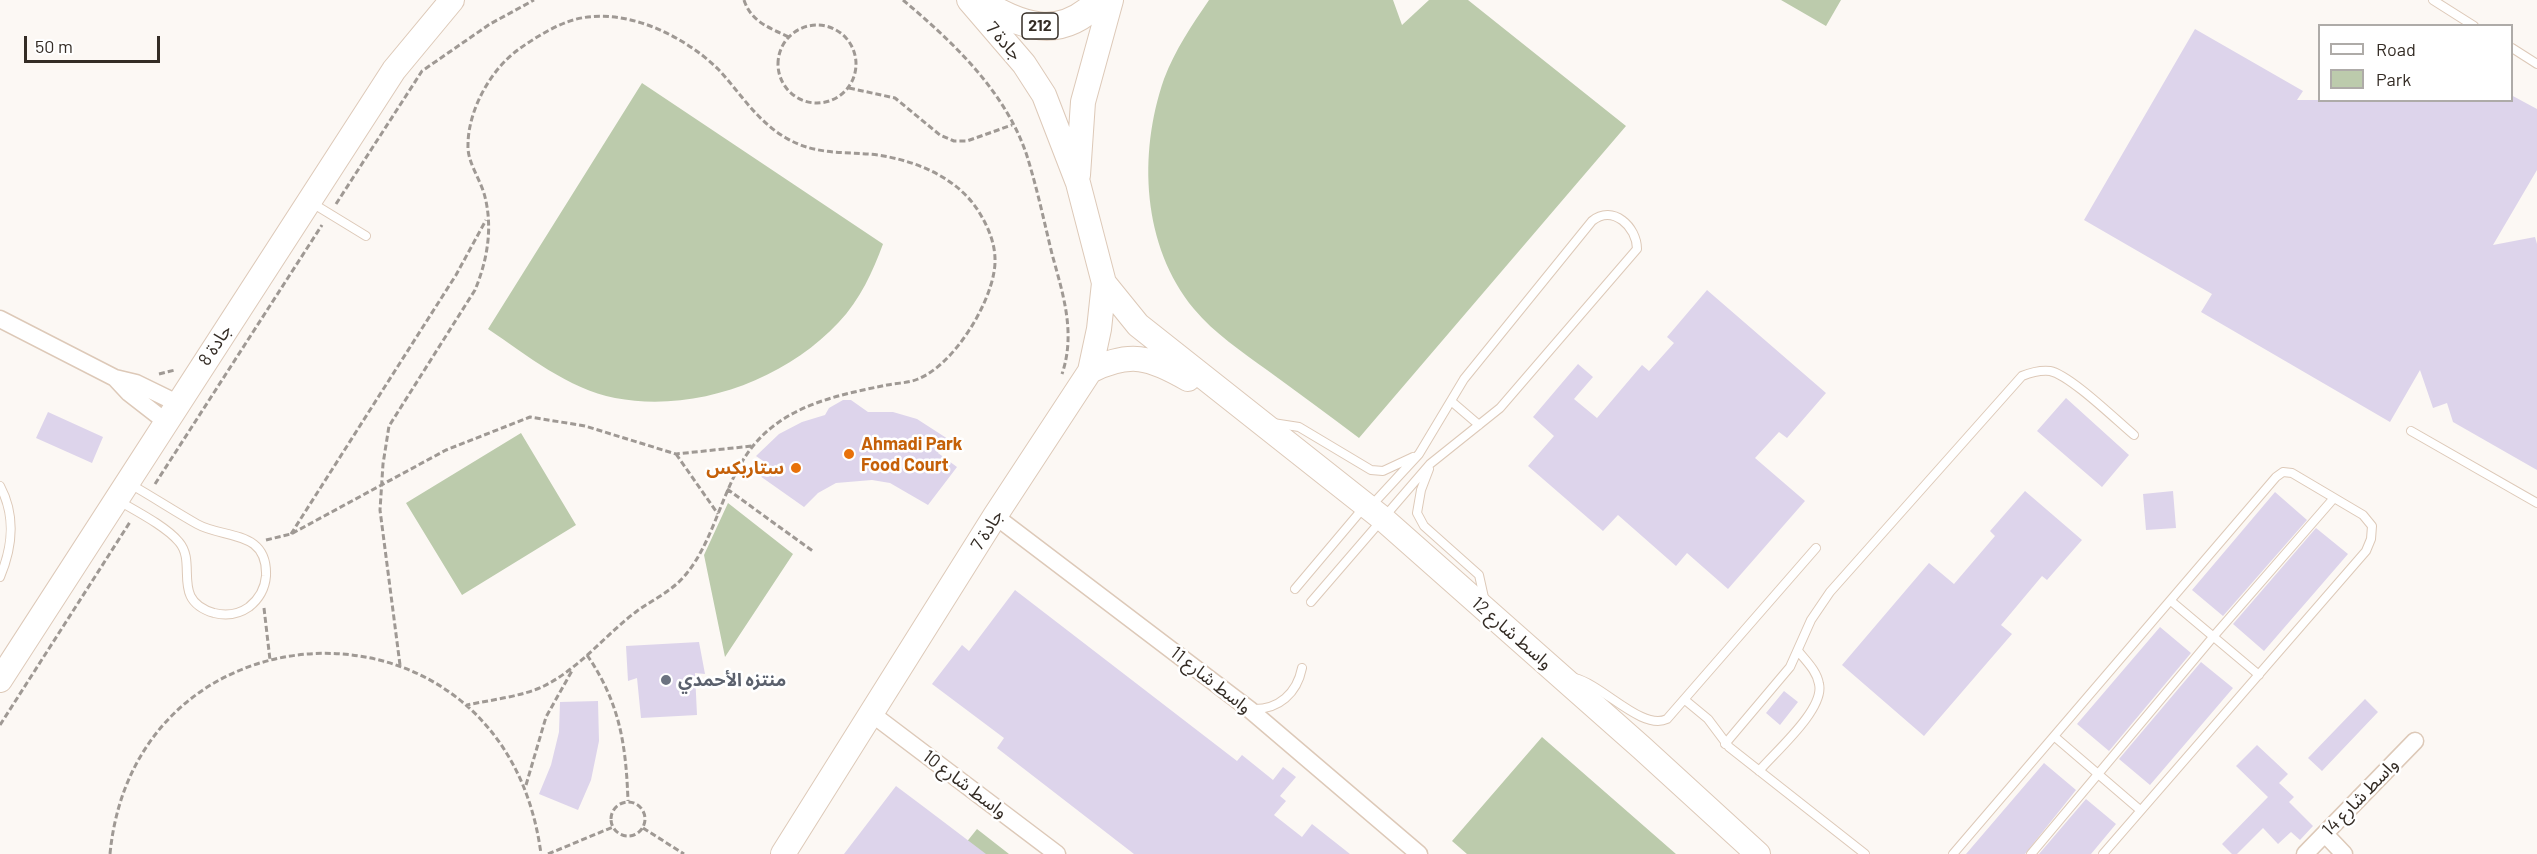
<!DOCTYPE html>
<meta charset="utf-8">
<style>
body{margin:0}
#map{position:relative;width:2537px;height:854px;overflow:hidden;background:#fcf8f4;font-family:Barlow,sans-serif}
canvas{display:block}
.legend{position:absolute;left:2318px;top:24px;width:195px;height:78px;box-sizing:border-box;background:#fff;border:2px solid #aeaba8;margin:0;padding:8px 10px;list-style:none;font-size:18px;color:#342c25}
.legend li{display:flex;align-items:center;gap:12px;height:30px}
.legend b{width:30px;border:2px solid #aeaba8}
.scale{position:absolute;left:24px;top:36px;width:136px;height:27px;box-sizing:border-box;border:3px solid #342c25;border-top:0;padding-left:8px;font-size:18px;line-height:21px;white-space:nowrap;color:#342c25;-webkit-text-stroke:4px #fff;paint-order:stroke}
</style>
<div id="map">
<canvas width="2537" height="854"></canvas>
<ul class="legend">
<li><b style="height:8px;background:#fff"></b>Road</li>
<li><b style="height:16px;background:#bccbac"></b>Park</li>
</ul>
<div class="scale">50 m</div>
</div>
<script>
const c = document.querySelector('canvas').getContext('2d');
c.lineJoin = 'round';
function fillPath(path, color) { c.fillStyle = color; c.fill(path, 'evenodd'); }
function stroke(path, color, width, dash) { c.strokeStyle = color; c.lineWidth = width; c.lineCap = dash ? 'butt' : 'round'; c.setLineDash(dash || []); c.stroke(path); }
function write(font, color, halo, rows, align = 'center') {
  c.font = font + ' Barlow,"Noto Sans Arabic",sans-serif'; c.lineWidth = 5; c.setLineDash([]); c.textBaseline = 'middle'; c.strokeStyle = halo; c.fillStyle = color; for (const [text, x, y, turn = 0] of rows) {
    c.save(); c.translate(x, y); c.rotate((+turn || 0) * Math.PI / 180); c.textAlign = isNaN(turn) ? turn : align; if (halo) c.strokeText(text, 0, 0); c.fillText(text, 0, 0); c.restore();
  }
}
fillPath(new Path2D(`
 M 1209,0 L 1393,0 L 1402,25 L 1429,0 L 1468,0 L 1626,126 L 1359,438 C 1329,415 1298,393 1267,370 C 1242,352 1214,333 1194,309 C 1142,246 1138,154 1164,79 C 1175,50 1192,25 1209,0 Z
 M 1781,0 L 1841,0 L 1826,26 Z
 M 642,83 L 883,244 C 873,271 860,300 839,322 C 784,381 694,413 615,398 C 568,389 527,355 488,329 Z
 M 521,433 L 576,525 L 462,595 L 406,503 Z
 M 728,503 L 793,554 L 725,657 L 704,555 Z
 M 1542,737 L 1676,854 L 1467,854 L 1452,841 Z
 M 977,829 L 1009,854 L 957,854 Z`), '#bccbac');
fillPath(new Path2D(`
 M 2195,29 L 2303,91 L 2297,100 L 2511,100 L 2511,95 L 2537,109 L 2537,170 L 2493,245 L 2535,237 L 2537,244 L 2537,470 L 2453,422 L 2447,403 L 2433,408 L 2420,370 L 2390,422 L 2201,312 L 2212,294 L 2084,220 Z
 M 1707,290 L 1826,393 L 1787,438 L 1779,432 L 1755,458 L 1805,501 L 1728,589 L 1687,553 L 1676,566 L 1618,515 L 1603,531 L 1528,466 L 1554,436 L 1533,417 L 1578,364 L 1593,377 L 1574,399 L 1597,418 L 1642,365 L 1649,371 L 1674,343 L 1667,337 Z
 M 2066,398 L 2129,455 L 2102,487 L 2037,431 Z
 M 843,400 L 851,400 L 868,412 L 893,412 L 917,419 L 948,439 L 938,453 L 957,467 L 928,505 L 890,483 L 872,480 L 836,483 L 818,493 L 804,507 L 760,476 L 769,465 L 756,456 L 779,434 L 802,422 L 825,415 L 829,408 Z
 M 48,412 L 103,437 L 92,463 L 36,438 Z
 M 2025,491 L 2082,540 L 2047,580 L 2042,576 L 2001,625 L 2012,634 L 1924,736 L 1842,665 L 1929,563 L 1954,584 L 1995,536 L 1990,531 Z
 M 2173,491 L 2176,528 L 2146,530 L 2143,494 Z
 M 2275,492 L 2307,520 L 2223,616 L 2192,590 Z
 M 2316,528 L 2348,554 L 2264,651 L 2233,624 Z
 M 1015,590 L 1237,761 L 1242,755 L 1273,780 L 1283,767 L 1296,777 L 1280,796 L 1286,801 L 1274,815 L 1302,837 L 1312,824 L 1350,854 L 1134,854 L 997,748 L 1004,738 L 932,684 L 962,645 L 969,651 Z
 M 2160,627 L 2191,653 L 2109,751 L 2077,724 Z
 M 699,642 L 705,674 L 695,673 L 697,715 L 641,718 L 637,678 L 628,681 L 626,646 Z
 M 2201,662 L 2233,688 L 2150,785 L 2119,759 Z
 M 1784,691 L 1798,702 L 1780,725 L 1766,713 Z
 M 2365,699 L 2378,712 L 2322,771 L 2308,758 Z
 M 598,701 L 599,741 L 591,780 L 578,810 L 539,794 L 551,765 L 559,732 L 560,702 Z
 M 2257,745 L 2288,774 L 2279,783 L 2294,797 L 2289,802 L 2313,826 L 2300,840 L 2291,832 L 2278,844 L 2263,828 L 2237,854 L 2232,854 L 2222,844 L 2268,797 L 2236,766 Z
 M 2044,763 L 2076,790 L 2025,854 L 1966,854 Z
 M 896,786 L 924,807 L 986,854 L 844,854 Z
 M 2086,799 L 2116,824 L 2091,854 L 2039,854 Z`), '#ddd4eb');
const service = new Path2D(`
 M 2433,0 L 2474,26
 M 2512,48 L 2537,64
 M 312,203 L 366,236
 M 1451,401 L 1479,425
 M 1273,423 L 1299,427 L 1371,470 L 1383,471 L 1413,457
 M 2411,431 L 2537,503
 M 1429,469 L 1421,490 L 1417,513 L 1424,526 L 1479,575 L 1485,602
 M 0,486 C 16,516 13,546 0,577
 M 119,501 C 136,511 167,527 179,542 C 198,564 170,600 214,613 C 226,616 239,614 249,607 C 259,599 265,588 266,576 C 268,529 223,539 197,524 C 174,511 153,497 130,484
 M 1295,589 L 1365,506
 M 2171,601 L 2259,675
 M 1311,602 L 1430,464 L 1500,408 L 1637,249 C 1637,227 1613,204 1592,221 L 1464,379 L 1419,454 L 1371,506
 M 1575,678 C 1603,685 1642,731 1667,719 L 1816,548
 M 1685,700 L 1708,719 L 1729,747 L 1865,854
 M 1252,709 C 1279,710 1297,693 1302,668
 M 2055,737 L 2140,810
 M 1725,744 L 1790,667 L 1811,620 L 1830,592 L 2022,376 C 2032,372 2040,370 2050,371 C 2070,375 2116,420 2134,435
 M 1759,771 C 1775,752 1825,709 1819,684 C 1817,671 1806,661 1799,652
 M 1953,854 L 2276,477 L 2283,472 L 2292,473 L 2363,515 L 2372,526 L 2371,539 L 2366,551 L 2103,854
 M 2031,854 L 2213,637 L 2334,498`);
const minor = new Path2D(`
 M 0,319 L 115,378 L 136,383 L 177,403
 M 115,378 L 129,393 L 165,421
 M 995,516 L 1249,709 L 1419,854
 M 872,714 L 1057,854
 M 2325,834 L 2344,854
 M 2305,854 L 2415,741`);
const secondary = new Path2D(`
 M 1078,175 L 1083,102 L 1111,0
 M 1104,283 L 1138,325 L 1382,518 L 1642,748 L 1758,854
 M 1090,371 C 1130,351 1150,357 1188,379
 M 0,680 L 394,70 L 452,0
 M 783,854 L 995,516 L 1090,371 L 1099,329 L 1104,283 L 1078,183 L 1044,95 L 1024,64 L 969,0`);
const primary = new Path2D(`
 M 976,0 C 1022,26 1059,43 1100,0`);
stroke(service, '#ddc9b8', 10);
stroke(minor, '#ddc9b8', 19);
stroke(secondary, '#ddc9b8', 26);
stroke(primary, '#ddc9b8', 29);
stroke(new Path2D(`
 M 744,0 C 751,22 770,28 789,37
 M 903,0 C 953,42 1006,92 1027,156 C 1037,188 1044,221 1052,254 C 1063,294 1076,333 1062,374
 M778 64a39 39 0 1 1 78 0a39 39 0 1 1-78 0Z
 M 849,88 L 895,98 L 940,135 L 954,141 L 967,141 L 1012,125
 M 336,204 L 422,71 L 490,24 L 534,0
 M 159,374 L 175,370
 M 676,454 L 718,514
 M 155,484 L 322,225
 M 727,489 L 814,552
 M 291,534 L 456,275 L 486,220
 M 266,540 L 291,534 L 446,450 L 530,417 L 585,426 L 676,454 L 752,446
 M 264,608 L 270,660
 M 587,655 C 620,703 626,745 628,801
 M 400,665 L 380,510 L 383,464 L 389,426 L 475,290 C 487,261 493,229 485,197 C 481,180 467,162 468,145 C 468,110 491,69 519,49 C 533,39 551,28 567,22 C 618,3 683,34 719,70 C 741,94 757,121 786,138 C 817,156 845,151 878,155 C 917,161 958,178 979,212 C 990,230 998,250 994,272 C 988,308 953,365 918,379 C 909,383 897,383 887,385 C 838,395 786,405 753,446 C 723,483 716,537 687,573 C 674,590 654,599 637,611 C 605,635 580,668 544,686 C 524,696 490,700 467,705
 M 0,725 L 130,522
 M 526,785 L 546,717 L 573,669
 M611 819a17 17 0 1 1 34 0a17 17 0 1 1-34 0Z
 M 643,828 L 684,854
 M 110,854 C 135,593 505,580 541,854
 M 548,854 L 613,827`), '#9f9994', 3, [6, 3]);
stroke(service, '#fff', 8);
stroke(minor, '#fff', 16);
stroke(secondary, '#fff', 24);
stroke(primary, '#fff', 27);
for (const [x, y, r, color] of [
 [849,454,6,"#e8710a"],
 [796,468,6,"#e8710a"],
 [666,680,6,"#6b7280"]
]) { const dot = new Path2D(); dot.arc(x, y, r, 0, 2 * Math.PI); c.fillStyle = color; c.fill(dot); stroke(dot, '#fff', 2); }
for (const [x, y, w] of [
 [1040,26,36]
]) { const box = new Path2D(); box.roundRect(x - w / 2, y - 13, w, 26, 4.5); c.fillStyle = '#fff'; c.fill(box); stroke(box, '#342c25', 1.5); }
write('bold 16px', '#342c25', null, [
 ["212",1040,26]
]);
write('18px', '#342c25', '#fff', [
 ["جادة 7",1004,41,49],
 ["جادة 8",215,345,-57],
 ["جادة 7",987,530,-58],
 ["واسط شارع 12",1512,633,41],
 ["واسط شارع 11",1211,680,38],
 ["واسط شارع 10",965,784,37],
 ["واسط شارع 14",2360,797,-46]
]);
write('bold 18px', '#c56008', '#fff', [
 ["Ahmadi Park",861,444],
 ["Food Court",861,465],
 ["ستاربكس",784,468,"right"]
], 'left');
write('bold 18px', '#5b616d', '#fff', [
 ["منتزه الأحمدي",678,680]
], 'left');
</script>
